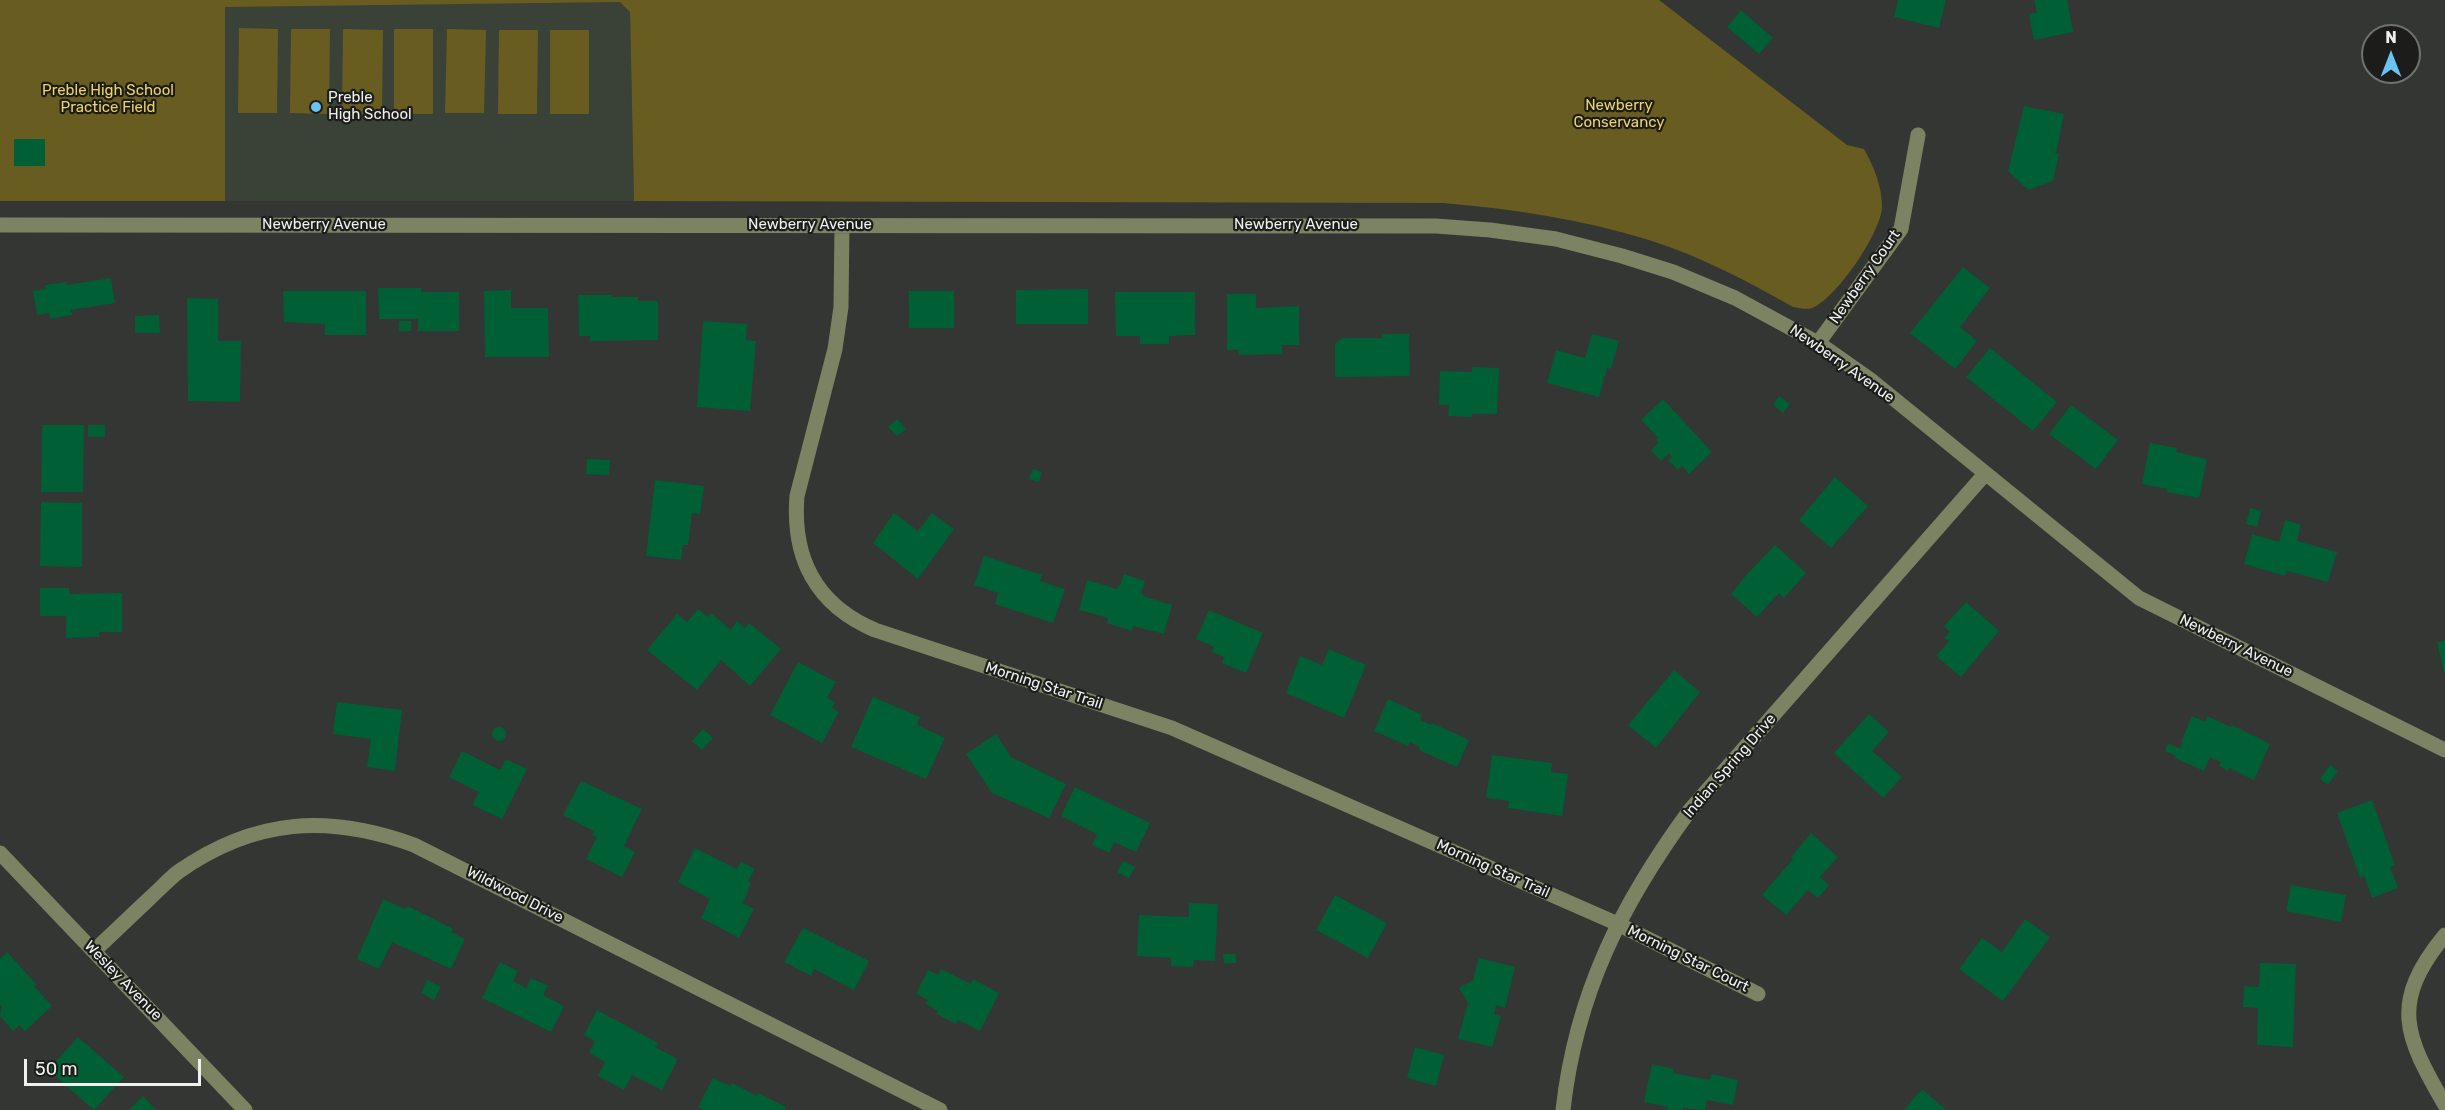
<!DOCTYPE html>
<style>
body{margin:0}
#map{position:relative;width:2445px;height:1110px;overflow:hidden;background:#333632;font-family:Rubik,sans-serif}
canvas{display:block}
.north{position:absolute;left:2361px;top:24px;width:60px;height:60px;box-sizing:border-box;background:#1c1d1b;border:2px solid #70726f;border-radius:50%;rotate:0deg;font-size:16px;font-weight:700;line-height:24px;text-align:center;color:#eff1ee}
.north::after{content:'';display:block;margin:auto;width:21px;height:27px;background:#6bc3f2;clip-path:polygon(50% 0,100% 100%,50% 72%,0 100%)}
.scale{position:absolute;left:24px;top:1059px;width:177px;height:27px;box-sizing:border-box;border:3px solid #eff1ee;border-top:0;padding-left:8px;font-size:18px;line-height:21px;white-space:nowrap;color:#eff1ee;-webkit-text-stroke:4px #1c1d1b;paint-order:stroke}
</style>
<div id="map">
<canvas width="2445" height="1110"></canvas>
<div class="north">N</div>
<div class="scale">50 m</div>
</div>
<script>
const c = document.querySelector('canvas').getContext('2d');
c.lineJoin = 'round';
function fillPath(path, color) { c.fillStyle = color; c.fill(path, 'evenodd'); }
function stroke(path, color, width, dash) { c.strokeStyle = color; c.lineWidth = width; c.lineCap = dash ? 'butt' : 'round'; c.setLineDash(dash || []); c.stroke(path); }
function write(font, color, halo, rows, align = 'center') {
  c.font = font + ' Rubik,sans-serif'; c.lineWidth = 4.5; c.setLineDash([]); c.textBaseline = 'middle'; c.strokeStyle = halo; c.fillStyle = color; for (const [text, x, y, turn = 0] of rows) {
    c.save(); c.translate(x, y); c.rotate((+turn || 0) * Math.PI / 180); c.textAlign = isNaN(turn) ? turn : align; if (halo) c.strokeText(text, 0, 0); c.fillText(text, 0, 0); c.restore();
  }
}
fillPath(new Path2D(`
 M 0,0 L 618,0 L 630,12 L 634,201 L 0,201 Z`), '#3a4137');
fillPath(new Path2D(`
 M 0,0 L 1659,0 L 1847,145 L 1864,149 C 1874,167 1882,186 1882,207 C 1881,233 1836,299 1812,308 C 1806,310 1800,308 1793,307 C 1747,281 1700,256 1649,240 C 1582,219 1512,209 1443,203 L 634,201 L 630,12 L 620,2 L 225,7 L 225,201 L 0,201 Z
 M 239,28 L 278,29 L 277,113 L 238,113 Z
 M 291,29 L 330,29 L 329,114 L 290,113 Z
 M 343,29 L 383,30 L 382,114 L 342,114 Z
 M 394,29 L 433,29 L 433,114 L 394,114 Z
 M 447,29 L 486,30 L 484,113 L 445,113 Z
 M 499,30 L 538,30 L 537,114 L 498,114 Z
 M 550,30 L 589,30 L 589,114 L 550,114 Z`), '#695c20');
fillPath(new Path2D(`
 M 1898,0 L 1946,0 L 1939,28 L 1894,17 Z
 M 2034,0 L 2067,0 L 2073,32 L 2034,40 L 2029,14 L 2037,13 Z
 M 1741,10 L 1773,38 L 1759,54 L 1727,27 Z
 M 2024,106 L 2064,114 L 2056,153 L 2059,154 L 2053,181 L 2028,190 L 2008,171 Z
 M 14,139 L 45,139 L 45,166 L 14,166 Z
 M 1963,267 L 1990,288 L 1960,327 L 1977,341 L 1955,369 L 1910,333 Z
 M 111,278 L 115,303 L 71,310 L 72,315 L 50,319 L 49,313 L 37,315 L 33,291 L 46,289 L 45,285 L 66,282 L 67,285 Z
 M 378,288 L 421,288 L 421,292 L 459,292 L 459,331 L 418,331 L 418,319 L 379,319 Z
 M 1088,289 L 1088,324 L 1016,324 L 1016,290 Z
 M 511,290 L 511,308 L 548,308 L 549,357 L 485,357 L 484,291 Z
 M 283,291 L 366,291 L 366,335 L 325,335 L 325,324 L 284,322 Z
 M 909,291 L 954,291 L 954,328 L 909,328 Z
 M 1115,292 L 1195,292 L 1195,335 L 1169,336 L 1169,344 L 1140,344 L 1140,336 L 1116,336 Z
 M 1227,294 L 1256,294 L 1256,308 L 1299,306 L 1299,345 L 1282,345 L 1282,354 L 1239,355 L 1238,350 L 1227,350 Z
 M 578,295 L 612,295 L 612,297 L 638,297 L 638,301 L 658,301 L 658,340 L 590,341 L 590,336 L 579,336 Z
 M 187,298 L 218,299 L 218,341 L 241,341 L 240,402 L 188,401 Z
 M 159,315 L 160,333 L 135,333 L 135,316 Z
 M 399,321 L 411,321 L 411,331 L 399,331 Z
 M 703,321 L 747,324 L 746,340 L 756,341 L 750,411 L 697,407 Z
 M 1382,334 L 1409,334 L 1410,376 L 1335,377 L 1335,344 L 1342,338 L 1382,338 Z
 M 1592,334 L 1619,341 L 1611,369 L 1607,368 L 1599,397 L 1547,383 L 1556,350 L 1585,358 Z
 M 1990,348 L 2057,402 L 2033,431 L 1966,377 Z
 M 1472,367 L 1499,368 L 1497,414 L 1472,414 L 1472,417 L 1448,416 L 1449,405 L 1439,405 L 1440,371 L 1472,372 Z
 M 1779,396 L 1790,404 L 1783,413 L 1773,405 Z
 M 1663,399 L 1712,452 L 1689,474 L 1682,466 L 1678,470 L 1668,460 L 1672,457 L 1669,453 L 1661,461 L 1651,450 L 1659,443 L 1656,440 L 1658,438 L 1641,420 Z
 M 2071,405 L 2118,440 L 2096,469 L 2049,434 Z
 M 897,419 L 906,429 L 897,436 L 888,427 Z
 M 42,425 L 84,425 L 83,492 L 41,492 Z
 M 88,425 L 105,425 L 105,437 L 88,437 Z
 M 2150,443 L 2177,448 L 2176,452 L 2207,459 L 2199,498 L 2166,492 L 2167,489 L 2142,484 Z
 M 587,459 L 610,460 L 609,475 L 586,474 Z
 M 1033,469 L 1042,472 L 1039,482 L 1029,479 Z
 M 1835,477 L 1868,506 L 1831,548 L 1799,520 Z
 M 655,480 L 704,486 L 700,514 L 692,513 L 688,545 L 683,545 L 681,560 L 646,556 Z
 M 41,502 L 82,503 L 82,567 L 40,566 Z
 M 2250,508 L 2261,511 L 2257,527 L 2246,524 Z
 M 894,513 L 918,531 L 932,513 L 954,529 L 918,579 L 873,543 Z
 M 2285,520 L 2301,525 L 2297,541 L 2337,552 L 2328,582 L 2287,571 L 2285,576 L 2244,564 L 2252,534 L 2279,542 Z
 M 1775,545 L 1806,573 L 1784,598 L 1779,593 L 1757,617 L 1731,594 L 1747,574 Z
 M 984,556 L 1042,575 L 1040,581 L 1065,589 L 1053,623 L 995,604 L 998,593 L 974,585 Z
 M 1124,574 L 1145,581 L 1141,593 L 1143,593 L 1143,596 L 1172,605 L 1164,634 L 1133,626 L 1132,631 L 1107,623 L 1108,618 L 1079,610 L 1087,580 L 1117,589 L 1118,585 L 1120,586 Z
 M 40,588 L 69,588 L 69,594 L 122,593 L 122,632 L 99,632 L 99,637 L 66,638 L 66,616 L 40,616 Z
 M 1966,602 L 1999,631 L 1961,677 L 1936,656 L 1949,641 L 1944,638 L 1950,632 L 1944,626 Z
 M 698,609 L 708,617 L 711,613 L 731,630 L 737,621 L 745,628 L 749,623 L 781,649 L 750,686 L 721,660 L 697,690 L 647,650 L 677,614 L 687,622 Z
 M 1209,610 L 1263,633 L 1246,673 L 1222,663 L 1224,657 L 1212,652 L 1214,647 L 1196,639 Z
 M 2445,641 L 2445,672 L 2444,673 L 2437,642 Z
 M 1329,649 L 1366,665 L 1344,718 L 1286,693 L 1300,656 L 1322,665 Z
 M 798,662 L 836,682 L 827,698 L 835,702 L 832,708 L 839,712 L 822,743 L 770,715 Z
 M 1674,670 L 1700,692 L 1656,748 L 1628,725 Z
 M 873,697 L 920,717 L 917,725 L 945,738 L 926,779 L 851,747 Z
 M 1388,699 L 1422,715 L 1420,720 L 1431,725 L 1432,723 L 1469,740 L 1457,767 L 1419,750 L 1420,747 L 1410,742 L 1408,746 L 1374,731 Z
 M 337,702 L 402,710 L 395,771 L 367,767 L 371,739 L 333,734 Z
 M 1869,714 L 1889,732 L 1872,751 L 1902,777 L 1883,798 L 1834,753 Z
 M 2192,716 L 2205,722 L 2207,716 L 2231,727 L 2232,725 L 2270,744 L 2254,780 L 2229,768 L 2228,771 L 2219,766 L 2221,762 L 2210,757 L 2204,771 L 2175,758 L 2176,756 L 2165,751 L 2168,744 L 2180,748 L 2183,743 L 2181,742 Z
 M492 734a7 7 0 1 1 14 0a7 7 0 1 1-14 0Z
 M 703,729 L 713,738 L 702,750 L 692,741 Z
 M 996,734 L 1011,757 L 1066,784 L 1049,818 L 992,793 L 966,754 Z
 M 462,751 L 500,770 L 506,759 L 527,769 L 502,819 L 472,805 L 479,792 L 449,777 Z
 M 1492,755 L 1552,763 L 1551,772 L 1568,774 L 1562,816 L 1508,808 L 1509,801 L 1486,798 Z
 M 2330,765 L 2338,771 L 2328,785 L 2320,779 Z
 M 581,781 L 642,809 L 624,846 L 635,852 L 622,877 L 586,859 L 597,837 L 592,835 L 594,831 L 563,815 Z
 M 1075,787 L 1150,823 L 1136,852 L 1114,842 L 1109,853 L 1092,845 L 1097,834 L 1061,816 Z
 M 2372,800 L 2395,865 L 2390,867 L 2398,888 L 2372,898 L 2364,876 L 2360,878 L 2337,813 Z
 M 1811,833 L 1838,857 L 1820,877 L 1829,885 L 1818,898 L 1808,890 L 1786,915 L 1762,895 L 1793,859 L 1791,857 Z
 M 695,848 L 737,869 L 741,862 L 755,869 L 748,881 L 751,883 L 743,903 L 754,909 L 739,938 L 701,918 L 710,899 L 678,882 Z
 M 1123,861 L 1135,867 L 1129,878 L 1117,872 Z
 M 2291,885 L 2346,895 L 2341,922 L 2286,911 Z
 M 1335,895 L 1387,923 L 1368,958 L 1316,930 Z
 M 383,899 L 405,909 L 407,906 L 432,918 L 453,929 L 451,932 L 465,939 L 451,969 L 392,942 L 379,969 L 357,959 Z
 M 1189,903 L 1218,904 L 1215,961 L 1194,960 L 1193,967 L 1171,966 L 1171,958 L 1137,956 L 1139,915 L 1189,917 Z
 M 2025,919 L 2050,937 L 2003,1001 L 1959,969 L 1982,938 L 2002,952 Z
 M 803,928 L 869,961 L 854,990 L 814,969 L 811,976 L 784,962 Z
 M 7,952 L 36,984 L 34,986 L 52,1006 L 25,1031 L 19,1025 L 13,1031 L 0,1016 L 2,1007 L 0,1005 L 0,959 Z
 M 1223,954 L 1236,954 L 1236,963 L 1224,963 Z
 M 1479,958 L 1515,967 L 1505,1008 L 1496,1005 L 1494,1014 L 1501,1016 L 1492,1047 L 1458,1039 L 1468,1003 L 1459,988 L 1473,980 Z
 M 500,962 L 518,971 L 513,981 L 526,988 L 531,978 L 548,986 L 543,995 L 564,1006 L 551,1032 L 482,998 Z
 M 2260,963 L 2296,964 L 2293,1047 L 2257,1045 L 2258,1008 L 2243,1007 L 2244,986 L 2259,987 Z
 M 941,969 L 971,984 L 973,979 L 999,993 L 980,1031 L 958,1020 L 956,1024 L 937,1014 L 938,1011 L 926,1004 L 928,1000 L 916,994 L 928,970 L 938,975 Z
 M 427,980 L 441,987 L 434,1000 L 421,993 Z
 M 597,1010 L 658,1043 L 655,1047 L 678,1059 L 662,1090 L 632,1075 L 624,1090 L 598,1076 L 605,1062 L 589,1053 L 595,1041 L 584,1035 Z
 M 78,1037 L 124,1077 L 94,1110 L 48,1070 Z
 M 1415,1047 L 1444,1055 L 1436,1086 L 1407,1078 Z
 M 1652,1064 L 1674,1069 L 1673,1073 L 1710,1080 L 1711,1074 L 1738,1080 L 1733,1105 L 1707,1100 L 1705,1110 L 1683,1108 L 1683,1110 L 1667,1110 L 1668,1107 L 1644,1102 Z
 M 713,1078 L 730,1086 L 732,1083 L 757,1096 L 758,1093 L 786,1107 L 785,1110 L 703,1110 L 698,1107 Z
 M 1922,1089 L 1946,1110 L 1904,1110 Z
 M 143,1096 L 156,1110 L 129,1110 Z`), '#005f35');
stroke(new Path2D(`
 M 0,225 L 1436,226 L 1490,230 L 1556,239 L 1622,256 L 1673,272 L 1735,298 L 1818,343 L 1872,381 L 2139,598 L 2445,750
 M 842,225 L 841,307 L 835,349 L 797,496 C 792,558 816,605 875,630 L 1172,728 L 1618,924 L 1758,994
 M 1818,343 L 1901,229 L 1918,135
 M 0,853 L 245,1110
 M 2445,935 C 2389,1003 2405,1036 2445,1105
 M 94,951 C 113,933 132,915 151,897 C 160,889 169,879 178,872 C 255,818 328,814 414,845 L 940,1110
 M 1563,1110 C 1576,993 1622,903 1690,810 L 1985,474`), '#7c8363', 15);
for (const [x, y, r, color] of [
 [316,107,6,"#6bc3f2"]
]) { const dot = new Path2D(); dot.arc(x, y, r, 0, 2 * Math.PI); c.fillStyle = color; c.fill(dot); stroke(dot, '#1c1d1b', 2); }
write('15px', '#edd564', '#1c1d1b', [
 ["Preble High School",108,91],
 ["Practice Field",108,108],
 ["Newberry",1619,106],
 ["Conservancy",1619,123]
]);
write('15px', '#eff1ee', '#1c1d1b', [
 ["Preble",328,98],
 ["High School",328,115]
], 'left');
write('15px', '#eff1ee', '#1c1d1b', [
 ["Newberry Avenue",324,225],
 ["Newberry Avenue",810,225],
 ["Newberry Avenue",1296,225],
 ["Newberry Court",1865,277,-55],
 ["Newberry Avenue",1842,364,35],
 ["Newberry Avenue",2236,646,26],
 ["Morning Star Trail",1044,686,18],
 ["Indian Spring Drive",1730,766,-49],
 ["Morning Star Trail",1493,869,24],
 ["Wildwood Drive",515,895,27],
 ["Morning Star Court",1688,959,26],
 ["Wesley Avenue",123,981,46]
]);
</script>
